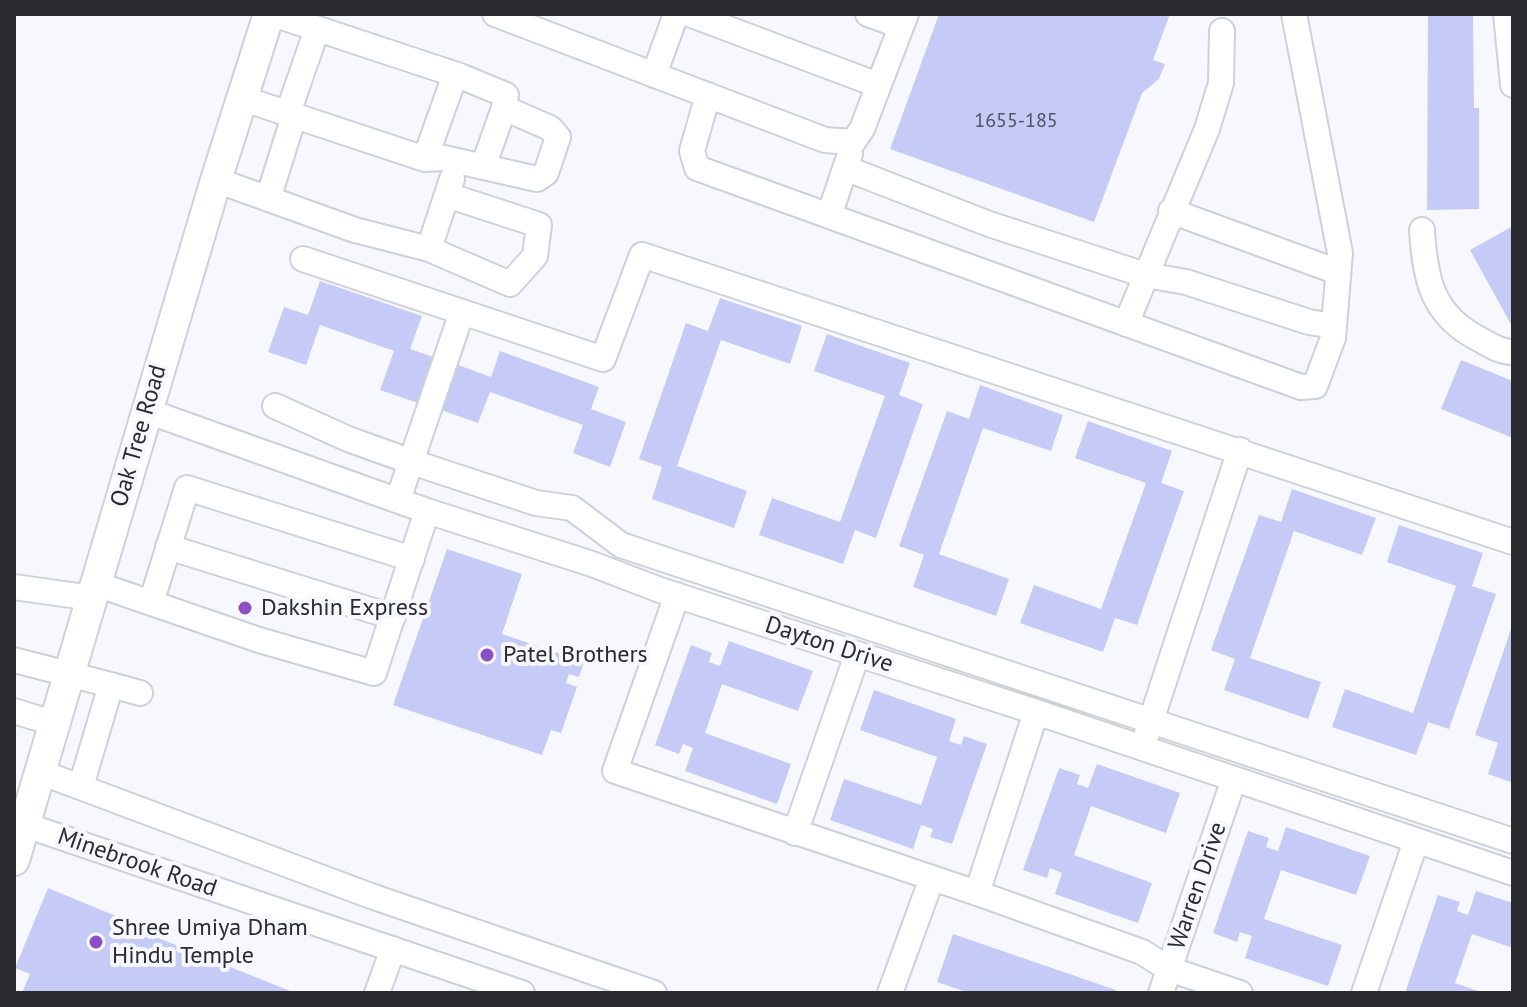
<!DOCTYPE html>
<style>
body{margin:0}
#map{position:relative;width:1527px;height:1007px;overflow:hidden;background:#f7f8fe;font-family:"PT Sans",sans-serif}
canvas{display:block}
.frame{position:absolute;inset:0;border:16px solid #2a2b2f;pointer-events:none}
</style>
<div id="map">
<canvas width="1527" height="1007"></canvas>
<div class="frame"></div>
</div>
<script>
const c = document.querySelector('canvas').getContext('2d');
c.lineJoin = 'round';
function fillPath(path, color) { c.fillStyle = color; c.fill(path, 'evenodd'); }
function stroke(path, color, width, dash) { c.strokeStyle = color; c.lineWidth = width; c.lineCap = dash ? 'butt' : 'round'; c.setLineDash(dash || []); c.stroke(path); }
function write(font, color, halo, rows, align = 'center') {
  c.font = font + ' "PT Sans",sans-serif'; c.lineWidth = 8; c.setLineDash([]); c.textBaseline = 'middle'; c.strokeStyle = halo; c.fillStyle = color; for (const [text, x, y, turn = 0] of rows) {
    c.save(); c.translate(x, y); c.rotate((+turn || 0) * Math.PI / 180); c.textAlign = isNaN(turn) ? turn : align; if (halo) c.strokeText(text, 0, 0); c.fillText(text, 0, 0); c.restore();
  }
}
fillPath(new Path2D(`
 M 939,14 L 1170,14 L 1153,60 L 1165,64 L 1159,79 L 1142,93 L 1094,222 L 890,149 Z
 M 1428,14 L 1473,14 L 1474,108 L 1479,108 L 1479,209 L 1427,210 Z
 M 1513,226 L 1513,328 L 1470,250 Z
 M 320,281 L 422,316 L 410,349 L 433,357 L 418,403 L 380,390 L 394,351 L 320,325 L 306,365 L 268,352 L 284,307 L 308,315 Z
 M 720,298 L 802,326 L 790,364 L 721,340 L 677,466 L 747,491 L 734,528 L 652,499 L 662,467 L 639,459 L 686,323 L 708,331 Z
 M 827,334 L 910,363 L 899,395 L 923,404 L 876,538 L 855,530 L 843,564 L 759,535 L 772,498 L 840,522 L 885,396 L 814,371 Z
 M 500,351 L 599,387 L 591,409 L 626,422 L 610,467 L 573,453 L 583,425 L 490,392 L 478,423 L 441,410 L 458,365 L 491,377 Z
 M 1461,360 L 1513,381 L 1513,438 L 1441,409 Z
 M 980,385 L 1063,415 L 1051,451 L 983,428 L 939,554 L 1009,579 L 996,616 L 913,587 L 924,555 L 899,546 L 947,411 L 969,419 Z
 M 1088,421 L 1172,451 L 1161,483 L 1184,491 L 1137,625 L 1115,618 L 1103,652 L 1020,623 L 1034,585 L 1101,609 L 1146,483 L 1075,458 Z
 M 1292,489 L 1376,518 L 1362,555 L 1294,531 L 1250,658 L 1321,682 L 1308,719 L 1224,690 L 1235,659 L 1211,650 L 1259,515 L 1281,522 Z
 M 1399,525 L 1483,553 L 1472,586 L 1496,594 L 1449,729 L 1428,722 L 1416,755 L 1332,727 L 1345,689 L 1413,713 L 1456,586 L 1387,562 Z
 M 447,549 L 522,574 L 502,634 L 573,658 L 577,647 L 588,651 L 579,677 L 569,674 L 566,683 L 577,687 L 561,733 L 551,730 L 542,755 L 393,705 Z
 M 1513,623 L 1513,783 L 1488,774 L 1498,743 L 1475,735 Z
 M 729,641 L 813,671 L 798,711 L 722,684 L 705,733 L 791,764 L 777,804 L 685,771 L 693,748 L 683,744 L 679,754 L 655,745 L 691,645 L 712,653 L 709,662 L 720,666 Z
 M 874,690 L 956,719 L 949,741 L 961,745 L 964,736 L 987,744 L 952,844 L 930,837 L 933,829 L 921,825 L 913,849 L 830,820 L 844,779 L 921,805 L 937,757 L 860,730 Z
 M 1097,764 L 1180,793 L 1166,833 L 1091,806 L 1074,855 L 1152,883 L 1138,923 L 1055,894 L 1062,873 L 1050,868 L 1047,878 L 1023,870 L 1059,768 L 1080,775 L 1077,784 L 1088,788 Z
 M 1286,827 L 1370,856 L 1356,895 L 1281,870 L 1264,919 L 1342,945 L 1328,986 L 1245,958 L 1252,936 L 1240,932 L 1237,942 L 1213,933 L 1248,831 L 1269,838 L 1266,847 L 1278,851 Z
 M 48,888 L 123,919 L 121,923 L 295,993 L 22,993 L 30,974 L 15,968 Z
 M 1476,891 L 1513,903 L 1513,948 L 1472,934 L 1455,983 L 1484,993 L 1405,993 L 1438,895 L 1460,902 L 1457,911 L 1468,915 Z
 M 953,934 L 1116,990 L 1115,993 L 969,993 L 937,982 Z`), '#c5cbf6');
const minor = new Path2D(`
 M 495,14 L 825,140 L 853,142 L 862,129 L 906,14
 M 689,14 L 878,85
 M 868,14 L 901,26
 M 1506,14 L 1513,85
 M 654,75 L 676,14
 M 708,95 L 692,151 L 697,168 L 1301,387 L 1315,386 L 1333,338 L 1340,253 L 1294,14
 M 241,98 L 425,159 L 444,158 L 537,179 L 546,173 L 558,137 L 550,128 L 504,108 L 506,95 L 460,76 L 273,14
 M 288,113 L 317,29
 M 425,159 L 455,75
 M 483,167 L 504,108
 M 845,168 L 989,224 L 1145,275 L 1186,282 L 1309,322 L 1334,326
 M 216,180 L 355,230 L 429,249 L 510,284 L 535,256 L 539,225 L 447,195
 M 268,199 L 294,116
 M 1171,211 L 1338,272
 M 829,216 L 850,154
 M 1422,230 C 1425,279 1432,315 1479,339 C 1490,345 1500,352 1513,352
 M 429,249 L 452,179
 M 303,259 L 603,359 L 642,255 L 1513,542
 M 1126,324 L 1207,129 L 1221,83 L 1222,31
 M 275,406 L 348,439 L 412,462 L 536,503 L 572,508 L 621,545 L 1513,841
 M 147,411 L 427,511 L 592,564 L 660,590 L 1036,712 L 1513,873
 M 398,500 L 462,312
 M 168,547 L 393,617
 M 96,584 L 259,640 L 374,673 L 427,511
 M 14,587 L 92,598
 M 677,595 L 615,771 L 977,893 L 1142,952 L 1169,969 L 1240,993
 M 151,603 L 187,488 L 412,559
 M 14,660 L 111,685 L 81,786
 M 111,685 L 140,693
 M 14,711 L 56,724
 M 1147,733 L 1240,450
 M 40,772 L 371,896 L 654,993
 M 25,825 L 522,993
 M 795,833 L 857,655
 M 977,893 L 1036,712
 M 377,993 L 393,949
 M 890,993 L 932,878
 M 1161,993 L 1234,779
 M 1364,993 L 1416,841`);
const major = new Path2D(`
 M 14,860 L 216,180 L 269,14`);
stroke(minor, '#ced0da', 28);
stroke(major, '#ced0da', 34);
stroke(minor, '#fff', 24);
stroke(major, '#fff', 30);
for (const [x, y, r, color] of [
 [245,608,8,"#8a4fc6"],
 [487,655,8,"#8a4fc6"],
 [96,942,8,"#8a4fc6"]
]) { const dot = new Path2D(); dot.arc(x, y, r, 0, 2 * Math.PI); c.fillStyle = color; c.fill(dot); stroke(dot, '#f7f8fe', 3); }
write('20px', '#515361', null, [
 ["1655-185",1016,121]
]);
write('24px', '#2a2b2f', '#f7f8fe', [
 ["Oak Tree Road",139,436,-74],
 ["Dayton Drive",829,645,18],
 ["Minebrook Road",137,863,19],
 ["Warren Drive",1198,886,-71]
]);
write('24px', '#2a2b2f', '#f7f8fe', [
 ["Dakshin Express",261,608],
 ["Patel Brothers",503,655],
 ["Shree Umiya Dham",112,928],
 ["Hindu Temple",112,956]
], 'left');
</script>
